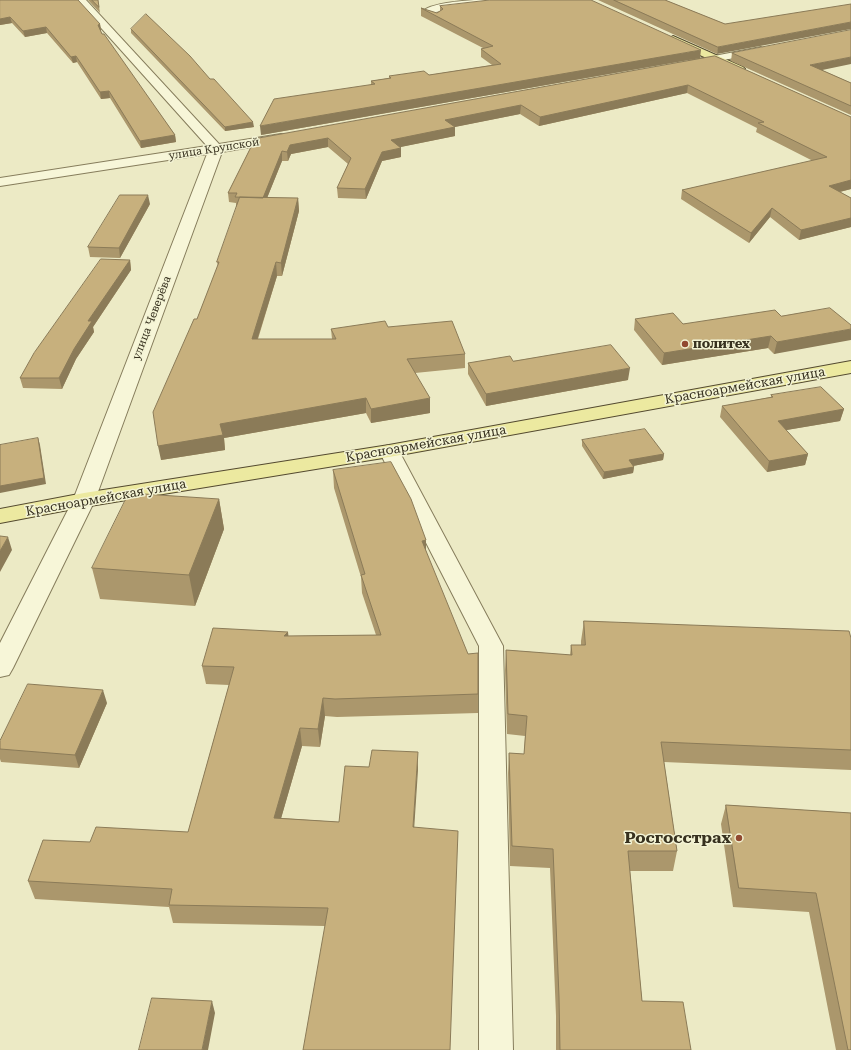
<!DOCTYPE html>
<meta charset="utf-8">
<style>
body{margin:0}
canvas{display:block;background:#eceac5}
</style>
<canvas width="851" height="1050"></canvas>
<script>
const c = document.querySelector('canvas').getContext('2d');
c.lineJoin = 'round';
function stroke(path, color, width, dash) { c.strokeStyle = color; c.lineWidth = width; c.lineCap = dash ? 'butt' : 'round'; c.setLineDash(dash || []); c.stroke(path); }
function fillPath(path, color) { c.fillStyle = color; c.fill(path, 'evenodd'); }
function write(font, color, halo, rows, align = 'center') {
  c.font = font + ' "Roboto Serif",serif'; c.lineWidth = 3; c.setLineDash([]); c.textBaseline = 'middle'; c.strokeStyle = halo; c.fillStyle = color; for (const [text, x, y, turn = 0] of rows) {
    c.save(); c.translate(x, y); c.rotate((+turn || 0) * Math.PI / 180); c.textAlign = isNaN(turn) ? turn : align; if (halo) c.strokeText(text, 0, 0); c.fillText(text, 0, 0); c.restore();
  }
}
const minor = new Path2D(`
 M 76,0 L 86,0 L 219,144 L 281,134 L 286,135 L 288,138 L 286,141 L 281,142 L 222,152 L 95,500 L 13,668 L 9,675 L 0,677 L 0,643 L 73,500 L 207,154 L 0,186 L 0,178 L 207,146 Z
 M 474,0 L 519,0 L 514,3 L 447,10 L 436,12 L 441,16 L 436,19 L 423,14 L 422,12 C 429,3 462,1 474,0 Z
 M 761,47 L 766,50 L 765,52 L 693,66 L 689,65 L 687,63 L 689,61 L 693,60 Z
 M 389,445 L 396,447 L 399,451 L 503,646 L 513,1050 L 479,1050 L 479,646 L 379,451 L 382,447 Z`);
const major = new Path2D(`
 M 673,36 L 743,67 L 745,69 L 743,71 L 735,71 L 669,41 L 668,39 Z
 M 851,361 L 851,373 L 389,457 L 84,507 L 0,523 L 0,509 L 84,493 L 389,445 Z`);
stroke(minor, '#867d5c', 2);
stroke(major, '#544a30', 2);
fillPath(minor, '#f7f6d8');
fillPath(major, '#ece9a0');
fillPath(new Path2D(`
 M 0,0 L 100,24 L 101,30 L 100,30 L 102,34 L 175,135 L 176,142 L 141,148 L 110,98 L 101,99 L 77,62 L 73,63 L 47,33 L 25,37 L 12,23 L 0,25 Z
 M 88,0 L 98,0 L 100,13 Z
 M 598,0 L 665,0 L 725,24 L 717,54 Z
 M 440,6 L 700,58 L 261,135 L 371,85 L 371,81 L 389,78 L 389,76 L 429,75 L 492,65 L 481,57 L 481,49 L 483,48 L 421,16 L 421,8 L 437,13 L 440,11 Z
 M 131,29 L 254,127 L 225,131 L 131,33 Z
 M 732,53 L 822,70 L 851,83 L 851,115 L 731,61 Z
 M 715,56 L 851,117 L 851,189 L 840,192 L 851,198 L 851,227 L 799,240 L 770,217 L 749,243 L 681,199 L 682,190 L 813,161 L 756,132 L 757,128 L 687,93 L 539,126 L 520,114 L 454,127 L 455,136 L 400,147 L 401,157 L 382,161 L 366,199 L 338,198 L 337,188 L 348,164 L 328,147 L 291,154 L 288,161 L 282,161 L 267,198 L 298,198 L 299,211 L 282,276 L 277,276 L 258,339 L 332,339 L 331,329 L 388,327 L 465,354 L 465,368 L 415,373 L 430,413 L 371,423 L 366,413 L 224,438 L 225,450 L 161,460 L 197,319 L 218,266 L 217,262 L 237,207 L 236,207 L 236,203 L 229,202 L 228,193 L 255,139 Z
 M 150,204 L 120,258 L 90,257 L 88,247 Z
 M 130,260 L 131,270 L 93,327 L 94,332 L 76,359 L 62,389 L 23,388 L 20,378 Z
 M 781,316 L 851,325 L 774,354 L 768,348 L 662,365 L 634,330 L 635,319 L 683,324 Z
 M 513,361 L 628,380 L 486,406 L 468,374 L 468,363 Z
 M 771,395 L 844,409 L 840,421 L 786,430 L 808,454 L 805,465 L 767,472 L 720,417 L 722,406 L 771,397 Z
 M 582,440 L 664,454 L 663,460 L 633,466 L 634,467 L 633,473 L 603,479 L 582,446 Z
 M 333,470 L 426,551 L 478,694 L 478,713 L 337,717 L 325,716 L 320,747 L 302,746 L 281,818 L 339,822 L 418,770 L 325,926 L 173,923 L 169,907 L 35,899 L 28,881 L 90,842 L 188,832 L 229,685 L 206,684 L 202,666 L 288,632 L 288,636 L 376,635 L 362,593 L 361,577 L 334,488 Z
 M 219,499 L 224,529 L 195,606 L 100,599 L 92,568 Z
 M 584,621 L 851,638 L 851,770 L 664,762 L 677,851 L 673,871 L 630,871 L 642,1001 L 691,1050 L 556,1050 L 556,1016 L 550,868 L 510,866 L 508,773 L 509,753 L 524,754 L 525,736 L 507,734 L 505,670 L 506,650 L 570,655 L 571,645 L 581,645 L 581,641 Z
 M 107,703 L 79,768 L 1,762 L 0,759 L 0,749 Z
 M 726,805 L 851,813 L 851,1050 L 836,1050 L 809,912 L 733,907 L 721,824 Z`), '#ab976c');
fillPath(new Path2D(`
 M 10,17 L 12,23 L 0,25 L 0,19 Z
 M 851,22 L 851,29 L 717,54 L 718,47 Z
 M 100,24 L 101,30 L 99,31 L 98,25 Z
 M 46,27 L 47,33 L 25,37 L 23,31 Z
 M 701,50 L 700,58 L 261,135 L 260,126 Z
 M 76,56 L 77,62 L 73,63 L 71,57 Z
 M 851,57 L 851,64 L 808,73 L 810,65 Z
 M 688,85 L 687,93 L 539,126 L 540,117 Z
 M 109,91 L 110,98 L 101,99 L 100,92 Z
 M 521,105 L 520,114 L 445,129 L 445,120 Z
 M 253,122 L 254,127 L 225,131 L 225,127 Z
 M 455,127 L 455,136 L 391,149 L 391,140 Z
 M 175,135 L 176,142 L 141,148 L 140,141 Z
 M 328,138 L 328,147 L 291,154 L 288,161 L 287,152 L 290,145 Z
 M 401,148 L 401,157 L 382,161 L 366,199 L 365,189 L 382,152 Z
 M 282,151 L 282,161 L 263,208 L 262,198 Z
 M 851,180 L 851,189 L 827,195 L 829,186 Z
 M 148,195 L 150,204 L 120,258 L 119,248 Z
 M 298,198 L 299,211 L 282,276 L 281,263 Z
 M 772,208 L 770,217 L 749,243 L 751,233 Z
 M 851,218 L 851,227 L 799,240 L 801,230 Z
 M 130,260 L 131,270 L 93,327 L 94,332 L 76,359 L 62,389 L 59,378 L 88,321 Z
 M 276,262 L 277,276 L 253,353 L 252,339 Z
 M 851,329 L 851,340 L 774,354 L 777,342 Z
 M 771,336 L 768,348 L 662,365 L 664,353 Z
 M 630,368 L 628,380 L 486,406 L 486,394 Z
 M 366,398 L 366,413 L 224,438 L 225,450 L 161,460 L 158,446 L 220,424 Z
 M 430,398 L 430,413 L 371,423 L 371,409 Z
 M 844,409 L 840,421 L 775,432 L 778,421 Z
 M 38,438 L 40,445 L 46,484 L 0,493 L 0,486 Z
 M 664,454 L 663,460 L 628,467 L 629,460 Z
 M 808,454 L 805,465 L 767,472 L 769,461 Z
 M 634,467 L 633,473 L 603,479 L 604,472 Z
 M 219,499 L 224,529 L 195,606 L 189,575 Z
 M 8,537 L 12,550 L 0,572 L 0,551 Z
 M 426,540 L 426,558 L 422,541 Z
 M 288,632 L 290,650 L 284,636 Z
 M 103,690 L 107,703 L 79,768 L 75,755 Z
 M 323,698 L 325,716 L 320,747 L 318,729 Z
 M 300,728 L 302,746 L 276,836 L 274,818 Z
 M 418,752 L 418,770 L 413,846 L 413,827 Z
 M 212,1001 L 215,1013 L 208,1050 L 202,1050 Z`), '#8b7b58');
const building = new Path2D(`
 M 0,0 L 78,0 L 100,24 L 98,25 L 102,34 L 104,34 L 175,135 L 140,141 L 109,91 L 100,92 L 76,56 L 71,57 L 46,27 L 23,31 L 10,17 L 0,19 Z
 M 92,0 L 98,0 L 99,7 Z
 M 490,0 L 591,0 L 701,50 L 260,126 L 274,99 L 375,84 L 371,81 L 391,78 L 389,76 L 424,71 L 429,75 L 501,64 L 481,49 L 493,46 L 421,8 L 437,13 L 443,9 L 440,6 Z
 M 614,0 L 665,0 L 725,24 L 851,4 L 851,22 L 718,47 Z
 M 146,14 L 190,56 L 210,79 L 214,79 L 253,122 L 225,127 L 131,29 Z
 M 851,30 L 851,57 L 810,65 L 851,83 L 851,106 L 732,53 Z
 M 715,56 L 851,117 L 851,180 L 829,186 L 851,198 L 851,218 L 801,230 L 772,208 L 751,233 L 682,190 L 827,157 L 758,123 L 764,122 L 688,85 L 540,117 L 521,105 L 445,120 L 455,127 L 391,140 L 401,148 L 382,152 L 365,189 L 337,188 L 351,158 L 328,138 L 290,145 L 287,152 L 282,151 L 263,198 L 235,197 L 237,193 L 228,193 L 255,139 Z
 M 120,195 L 148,195 L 119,248 L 88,247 Z
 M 240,197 L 298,198 L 281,263 L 276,262 L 252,339 L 336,339 L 331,329 L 385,321 L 388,327 L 452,321 L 465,354 L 407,359 L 430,398 L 371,409 L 366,398 L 220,424 L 223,435 L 158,446 L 153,412 L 194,319 L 197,319 L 219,262 L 217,262 Z
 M 101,259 L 130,260 L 88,321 L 92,321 L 74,349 L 59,378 L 20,378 L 34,353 Z
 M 830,308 L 851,325 L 851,329 L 777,342 L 771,336 L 664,353 L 635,319 L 673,313 L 683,324 L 775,310 L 781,316 Z
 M 611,345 L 630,368 L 486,394 L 468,363 L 510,356 L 513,361 Z
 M 821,387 L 844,409 L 778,421 L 808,454 L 769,461 L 722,406 L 773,397 L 771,395 Z
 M 645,429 L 664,454 L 629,460 L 634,467 L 604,472 L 582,440 Z
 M 38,438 L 44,478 L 0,486 L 0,445 Z
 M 391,462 L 411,499 L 426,540 L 422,541 L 468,654 L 478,653 L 478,694 L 335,699 L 323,698 L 318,729 L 300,728 L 274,818 L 339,822 L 345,766 L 369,767 L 372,750 L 418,752 L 413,827 L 458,831 L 450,1050 L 303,1050 L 328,908 L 169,905 L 172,889 L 28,881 L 43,840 L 90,842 L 96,827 L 188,832 L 234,667 L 202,666 L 213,628 L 288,632 L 284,636 L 381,635 L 361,575 L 365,574 L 333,470 Z
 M 129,493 L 219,499 L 189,575 L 92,568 Z
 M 0,536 L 8,537 L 0,551 Z
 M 584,621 L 849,631 L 851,638 L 851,750 L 661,742 L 677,851 L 628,851 L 642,1001 L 683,1002 L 691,1050 L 560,1050 L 559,997 L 553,849 L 512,846 L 509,753 L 524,754 L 527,716 L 508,714 L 506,650 L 572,655 L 571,645 L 585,645 Z
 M 28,684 L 103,690 L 75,755 L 0,749 L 0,741 Z
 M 726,805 L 851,813 L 851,1050 L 848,1050 L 816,893 L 739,888 Z
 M 152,998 L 212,1001 L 202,1050 L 139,1050 Z`);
fillPath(building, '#c7b07d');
stroke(building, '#8b7b58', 1);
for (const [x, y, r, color] of [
 [685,344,4,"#914930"],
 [739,838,4,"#914930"]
]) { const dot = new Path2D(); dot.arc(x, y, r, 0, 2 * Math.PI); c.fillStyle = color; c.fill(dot); stroke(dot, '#f3f3d4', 1.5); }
write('11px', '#37311f', '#f3f3d4', [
 ["улица Крупской",214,149,-9],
 ["улица Чеверёва",152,318,-69]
]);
write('bold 13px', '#37311f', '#f3f3d4', [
 ["политех",693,344]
], 'left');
write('13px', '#37311f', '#f3f3d4', [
 ["Красноармейская улица",745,386,-10],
 ["Красноармейская улица",426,444,-10],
 ["Красноармейская улица",106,498,-10]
]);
write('bold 16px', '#37311f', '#f3f3d4', [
 ["Росгосстрах",731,838]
], 'right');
</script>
